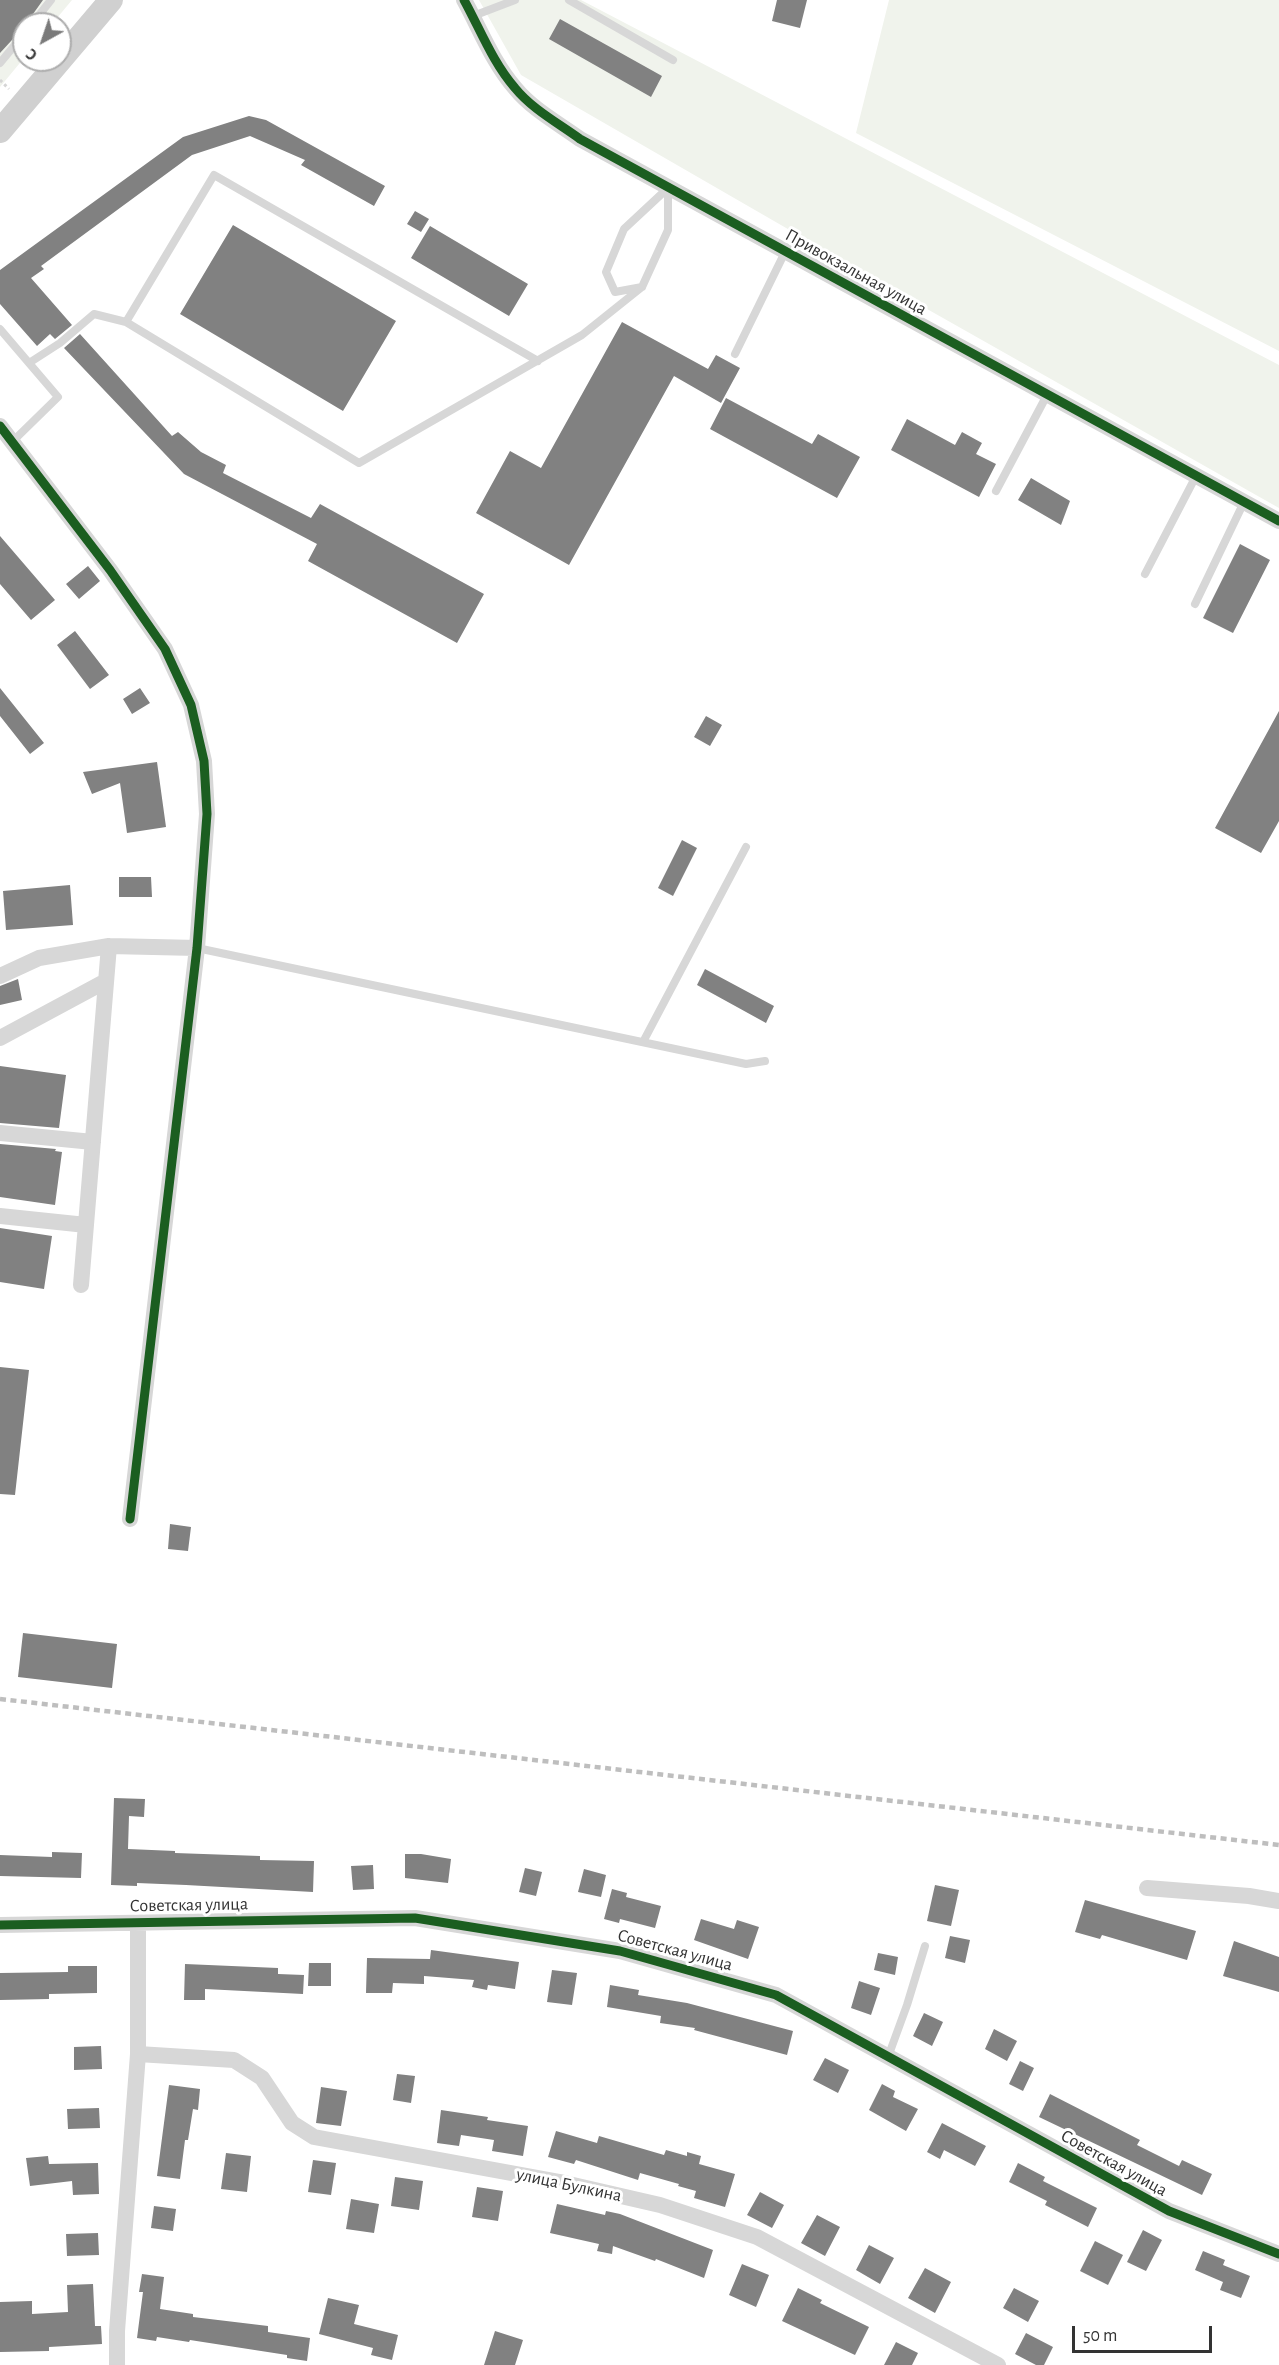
<!DOCTYPE html>
<meta charset="utf-8">
<style>
body{margin:0}
#map{position:relative;width:1279px;height:2365px;overflow:hidden;background:#fff;font-family:"Alegreya Sans",sans-serif}
canvas{display:block}
.north{position:absolute;left:12px;top:12px;width:60px;height:60px;box-sizing:border-box;background:#fff;border:2px solid #adadad;border-radius:50%;rotate:220deg;font-size:16px;font-weight:700;line-height:24px;text-align:center;color:#333}
.north::after{content:'';display:block;margin:auto;width:21px;height:27px;background:#7a7a7a;clip-path:polygon(50% 0,100% 100%,50% 72%,0 100%)}
.scale{position:absolute;left:1072px;top:2326px;width:140px;height:27px;box-sizing:border-box;border:3px solid #333;border-top:0;padding-left:8px;font-size:18px;line-height:21px;white-space:nowrap;color:#333;-webkit-text-stroke:4px #fff;paint-order:stroke}
</style>
<div id="map">
<canvas width="1279" height="2365"></canvas>
<div class="north">С</div>
<div class="scale">50 m</div>
</div>
<script>
const c = document.querySelector('canvas').getContext('2d');
c.lineJoin = 'round';
function fillPath(path, color) { c.fillStyle = color; c.fill(path, 'evenodd'); }
function stroke(path, color, width, dash) { c.strokeStyle = color; c.lineWidth = width; c.lineCap = dash ? 'butt' : 'round'; c.setLineDash(dash || []); c.stroke(path); }
function write(font, color, halo, rows, align = 'center') {
  c.font = font + ' "Alegreya Sans",sans-serif'; c.lineWidth = 6; c.setLineDash([]); c.textBaseline = 'middle'; c.strokeStyle = halo; c.fillStyle = color; for (const [text, x, y, turn = 0] of rows) {
    c.save(); c.translate(x, y); c.rotate((+turn || 0) * Math.PI / 180); c.textAlign = isNaN(turn) ? turn : align; if (halo) c.strokeText(text, 0, 0); c.fillText(text, 0, 0); c.restore();
  }
}
fillPath(new Path2D(`
 M 0,0 L 72,0 L 52,24 L 24,24 L 24,58 L 0,87 Z
 M 479,0 L 581,0 L 1279,365 L 1279,508 L 897,292 L 521,75 Z
 M 889,0 L 1279,0 L 1279,351 L 856,133 Z`), '#f0f3ec');
fillPath(new Path2D(`
 M 0,0 L 43,0 L 23,28 L 0,53 Z
 M 777,0 L 807,0 L 800,28 L 772,21 Z
 M 560,19 L 662,76 L 651,97 L 549,39 Z
 M 249,116 L 266,120 L 385,186 L 374,206 L 301,165 L 305,160 L 250,136 L 192,155 L 41,266 L 44,269 L 31,278 L 72,325 L 55,339 L 50,334 L 37,346 L 0,304 L 0,270 L 183,137 Z
 M 415,211 L 429,219 L 421,232 L 407,224 Z
 M 233,225 L 396,321 L 343,411 L 180,314 Z
 M 430,226 L 528,284 L 509,316 L 411,258 Z
 M 622,322 L 708,369 L 716,355 L 740,368 L 721,403 L 674,376 L 569,565 L 476,513 L 510,451 L 541,468 Z
 M 80,334 L 172,436 L 178,432 L 201,452 L 226,465 L 223,473 L 311,518 L 320,504 L 484,594 L 457,643 L 308,561 L 317,544 L 184,474 L 64,348 Z
 M 726,398 L 812,444 L 818,434 L 860,457 L 837,498 L 710,429 Z
 M 907,419 L 955,445 L 962,432 L 982,443 L 976,454 L 996,464 L 979,497 L 891,450 Z
 M 1031,478 L 1070,501 L 1061,525 L 1018,500 Z
 M 0,536 L 55,600 L 31,620 L 0,584 Z
 M 1240,544 L 1270,560 L 1233,633 L 1203,618 Z
 M 88,566 L 100,581 L 79,599 L 66,584 Z
 M 75,631 L 109,675 L 90,689 L 57,645 Z
 M 0,688 L 44,743 L 30,754 L 0,716 Z
 M 140,688 L 150,703 L 132,714 L 123,699 Z
 M 1279,711 L 1279,821 L 1261,853 L 1215,828 Z
 M 706,716 L 722,725 L 710,746 L 694,737 Z
 M 157,762 L 166,827 L 127,833 L 120,783 L 92,794 L 83,772 Z
 M 682,840 L 697,848 L 673,896 L 658,888 Z
 M 119,877 L 151,877 L 152,897 L 119,897 Z
 M 70,885 L 73,925 L 6,930 L 3,891 Z
 M 705,969 L 774,1006 L 766,1023 L 697,985 Z
 M 18,979 L 22,1000 L 0,1005 L 0,986 Z
 M 0,1066 L 66,1075 L 59,1128 L 0,1123 Z
 M 0,1144 L 56,1149 L 55,1151 L 62,1152 L 55,1205 L 0,1197 Z
 M 0,1228 L 52,1236 L 44,1289 L 0,1282 Z
 M 0,1367 L 29,1370 L 15,1495 L 0,1494 Z
 M 170,1524 L 191,1527 L 188,1551 L 168,1549 Z
 M 23,1633 L 117,1644 L 112,1688 L 18,1677 Z
 M 114,1798 L 145,1799 L 144,1817 L 129,1816 L 128,1849 L 175,1851 L 175,1853 L 260,1856 L 260,1860 L 314,1861 L 313,1892 L 186,1885 L 137,1883 L 137,1886 L 111,1885 Z
 M 52,1852 L 82,1853 L 81,1878 L 0,1876 L 0,1855 L 52,1857 Z
 M 405,1854 L 421,1854 L 451,1859 L 448,1883 L 405,1878 Z
 M 373,1865 L 374,1889 L 353,1890 L 351,1866 Z
 M 525,1868 L 542,1872 L 536,1896 L 519,1892 Z
 M 584,1869 L 606,1875 L 601,1897 L 578,1892 Z
 M 935,1885 L 959,1890 L 951,1926 L 927,1921 Z
 M 612,1889 L 627,1893 L 626,1897 L 661,1906 L 655,1928 L 620,1919 L 619,1923 L 604,1919 Z
 M 1085,1900 L 1196,1931 L 1187,1960 L 1102,1935 L 1100,1939 L 1075,1932 Z
 M 701,1919 L 734,1929 L 737,1920 L 759,1927 L 748,1959 L 694,1940 Z
 M 950,1936 L 970,1940 L 965,1963 L 945,1958 Z
 M 1234,1941 L 1279,1957 L 1279,1992 L 1223,1976 Z
 M 431,1950 L 519,1962 L 515,1989 L 488,1985 L 487,1990 L 472,1987 L 474,1980 L 424,1976 L 424,1984 L 393,1983 L 392,1993 L 366,1993 L 367,1958 L 430,1959 Z
 M 878,1953 L 898,1957 L 895,1975 L 874,1970 Z
 M 309,1963 L 331,1963 L 331,1986 L 308,1986 Z
 M 185,1964 L 278,1968 L 278,1974 L 304,1975 L 303,1994 L 205,1989 L 205,2000 L 184,2000 Z
 M 68,1966 L 97,1966 L 97,1993 L 49,1994 L 49,1999 L 0,2000 L 0,1973 L 68,1972 Z
 M 552,1970 L 577,1973 L 572,2005 L 547,2002 Z
 M 859,1981 L 880,1988 L 871,2015 L 851,2008 Z
 M 610,1985 L 639,1990 L 638,1995 L 687,2003 L 793,2031 L 787,2055 L 694,2030 L 695,2028 L 660,2023 L 661,2016 L 607,2007 Z
 M 924,2013 L 943,2022 L 932,2046 L 913,2036 Z
 M 994,2029 L 1017,2041 L 1007,2061 L 985,2049 Z
 M 101,2046 L 102,2069 L 74,2070 L 74,2047 Z
 M 825,2058 L 849,2070 L 838,2093 L 813,2080 Z
 M 1020,2061 L 1034,2068 L 1023,2091 L 1009,2084 Z
 M 397,2074 L 415,2076 L 411,2103 L 393,2100 Z
 M 882,2084 L 895,2091 L 893,2097 L 918,2109 L 906,2131 L 869,2110 Z
 M 169,2085 L 200,2089 L 198,2110 L 193,2109 L 188,2140 L 185,2140 L 180,2179 L 157,2176 Z
 M 321,2087 L 347,2091 L 341,2126 L 316,2123 Z
 M 1050,2094 L 1140,2140 L 1137,2145 L 1179,2166 L 1182,2160 L 1212,2174 L 1202,2195 L 1039,2117 Z
 M 99,2108 L 100,2128 L 68,2129 L 67,2109 Z
 M 441,2110 L 488,2117 L 487,2120 L 528,2126 L 523,2156 L 492,2151 L 494,2140 L 461,2135 L 459,2146 L 437,2143 Z
 M 942,2123 L 986,2146 L 975,2166 L 944,2150 L 940,2159 L 927,2152 Z
 M 556,2131 L 597,2143 L 599,2136 L 664,2155 L 666,2150 L 687,2156 L 687,2152 L 701,2156 L 699,2164 L 735,2174 L 725,2207 L 694,2198 L 696,2191 L 678,2186 L 679,2184 L 640,2173 L 638,2180 L 576,2160 L 574,2164 L 548,2157 Z
 M 226,2153 L 251,2156 L 247,2192 L 221,2189 Z
 M 48,2156 L 49,2164 L 98,2163 L 99,2194 L 73,2195 L 72,2181 L 30,2186 L 26,2158 Z
 M 313,2160 L 336,2163 L 331,2195 L 308,2192 Z
 M 1018,2163 L 1045,2177 L 1043,2181 L 1097,2208 L 1088,2227 L 1045,2205 L 1047,2201 L 1009,2182 Z
 M 395,2177 L 423,2181 L 419,2210 L 391,2206 Z
 M 477,2187 L 503,2191 L 498,2221 L 472,2217 Z
 M 760,2192 L 784,2205 L 772,2228 L 747,2215 Z
 M 351,2199 L 379,2204 L 374,2233 L 346,2229 Z
 M 557,2204 L 605,2215 L 606,2211 L 620,2214 L 713,2250 L 704,2278 L 656,2259 L 655,2261 L 613,2246 L 612,2254 L 597,2251 L 599,2244 L 550,2233 Z
 M 154,2206 L 176,2209 L 173,2231 L 151,2228 Z
 M 817,2215 L 840,2227 L 825,2256 L 801,2243 Z
 M 1143,2230 L 1162,2240 L 1146,2271 L 1127,2262 Z
 M 98,2233 L 99,2255 L 67,2256 L 66,2234 Z
 M 1095,2241 L 1123,2255 L 1108,2285 L 1080,2271 Z
 M 869,2245 L 894,2258 L 880,2284 L 856,2270 Z
 M 1203,2251 L 1225,2260 L 1223,2265 L 1250,2276 L 1241,2298 L 1220,2290 L 1223,2282 L 1195,2270 Z
 M 742,2264 L 769,2275 L 756,2307 L 729,2295 Z
 M 925,2268 L 951,2282 L 935,2313 L 908,2298 Z
 M 142,2274 L 164,2277 L 160,2309 L 193,2314 L 193,2317 L 268,2326 L 268,2332 L 310,2338 L 307,2361 L 287,2358 L 287,2355 L 190,2340 L 189,2342 L 157,2337 L 156,2341 L 137,2338 L 143,2292 L 139,2292 Z
 M 93,2284 L 95,2326 L 101,2326 L 102,2344 L 49,2347 L 49,2351 L 0,2352 L 0,2302 L 32,2301 L 32,2314 L 68,2312 L 67,2285 Z
 M 798,2288 L 822,2300 L 820,2303 L 869,2327 L 855,2355 L 782,2321 Z
 M 1014,2288 L 1039,2301 L 1028,2322 L 1003,2308 Z
 M 328,2298 L 359,2305 L 354,2324 L 398,2335 L 392,2360 L 371,2355 L 373,2348 L 319,2334 Z
 M 495,2331 L 523,2340 L 515,2365 L 484,2365 Z
 M 1026,2333 L 1053,2347 L 1044,2365 L 1036,2365 L 1015,2354 Z
 M 896,2342 L 918,2353 L 912,2365 L 884,2365 Z`), '#818181');
stroke(new Path2D(`
 M 0,80 L 9,89`), '#d5d5d5', 3, [3, 3]);
stroke(new Path2D(`
 M 569,0 L 673,60
 M 473,16 L 515,0
 M 32,24 L 51,0
 M 0,63 L 24,34
 M 0,329 L 58,397 L 12,442
 M 735,354 L 785,252
 M 538,361 L 214,175 L 126,322 L 359,463 L 582,335 L 642,287 L 668,230 L 668,188 L 624,229 L 606,272 L 615,292 L 642,287
 M 29,363 L 60,343 L 94,314 L 126,322
 M 996,491 L 1047,395
 M 1145,574 L 1196,476
 M 1195,604 L 1244,502
 M 197,948 L 746,1064 L 765,1061
 M 643,1042 L 746,847
 M 888,2057 L 907,2005 L 925,1946`), '#d7d7d7', 8);
stroke(new Path2D(`
 M 464,0 C 480,29 493,63 515,88 C 532,109 558,123 580,139 L 1279,521
 M 0,426 L 110,570 L 165,649 L 191,705 L 204,761 L 207,814 L 197,948 L 130,1519
 M 0,976 L 39,958 L 109,946 L 197,948
 M 0,1038 L 106,981
 M 0,1133 L 93,1142
 M 0,1216 L 86,1225
 M 81,1285 L 109,946
 M 1147,1888 L 1249,1896 L 1279,1901
 M 0,1925 L 415,1918 L 620,1951 L 776,1995 L 1169,2211 L 1279,2254
 M 138,2054 L 234,2060 L 262,2078 L 292,2123 L 314,2137 L 560,2182 L 660,2205 L 757,2237 L 998,2365
 M 117,2365 L 117,2331 L 138,2054 L 138,1923`), '#d7d7d7', 16);
stroke(new Path2D(`
 M 0,131 L 111,0`), '#d0d0d0', 24);
stroke(new Path2D(`
 M 0,1699 L 1279,1845`), '#bebebe', 4.5, [6, 4.5]);
stroke(new Path2D(`
 M 464,0 C 480,29 493,63 515,88 C 532,109 558,123 580,139 L 1279,521
 M 0,426 L 110,570 L 165,649 L 191,705 L 204,761 L 207,814 L 197,948 L 130,1519
 M 0,1925 L 415,1918 L 620,1951 L 776,1995 L 1169,2211 L 1279,2254`), '#1b5e20', 9);
write('18px', '#333', '#fff', [
 ["Привокзальная улица",856,272,29],
 ["Советская улица",189,1905,-1],
 ["Советская улица",675,1950,15],
 ["Советская улица",1114,2163,29],
 ["улица Булкина",569,2185,12]
]);
</script>
